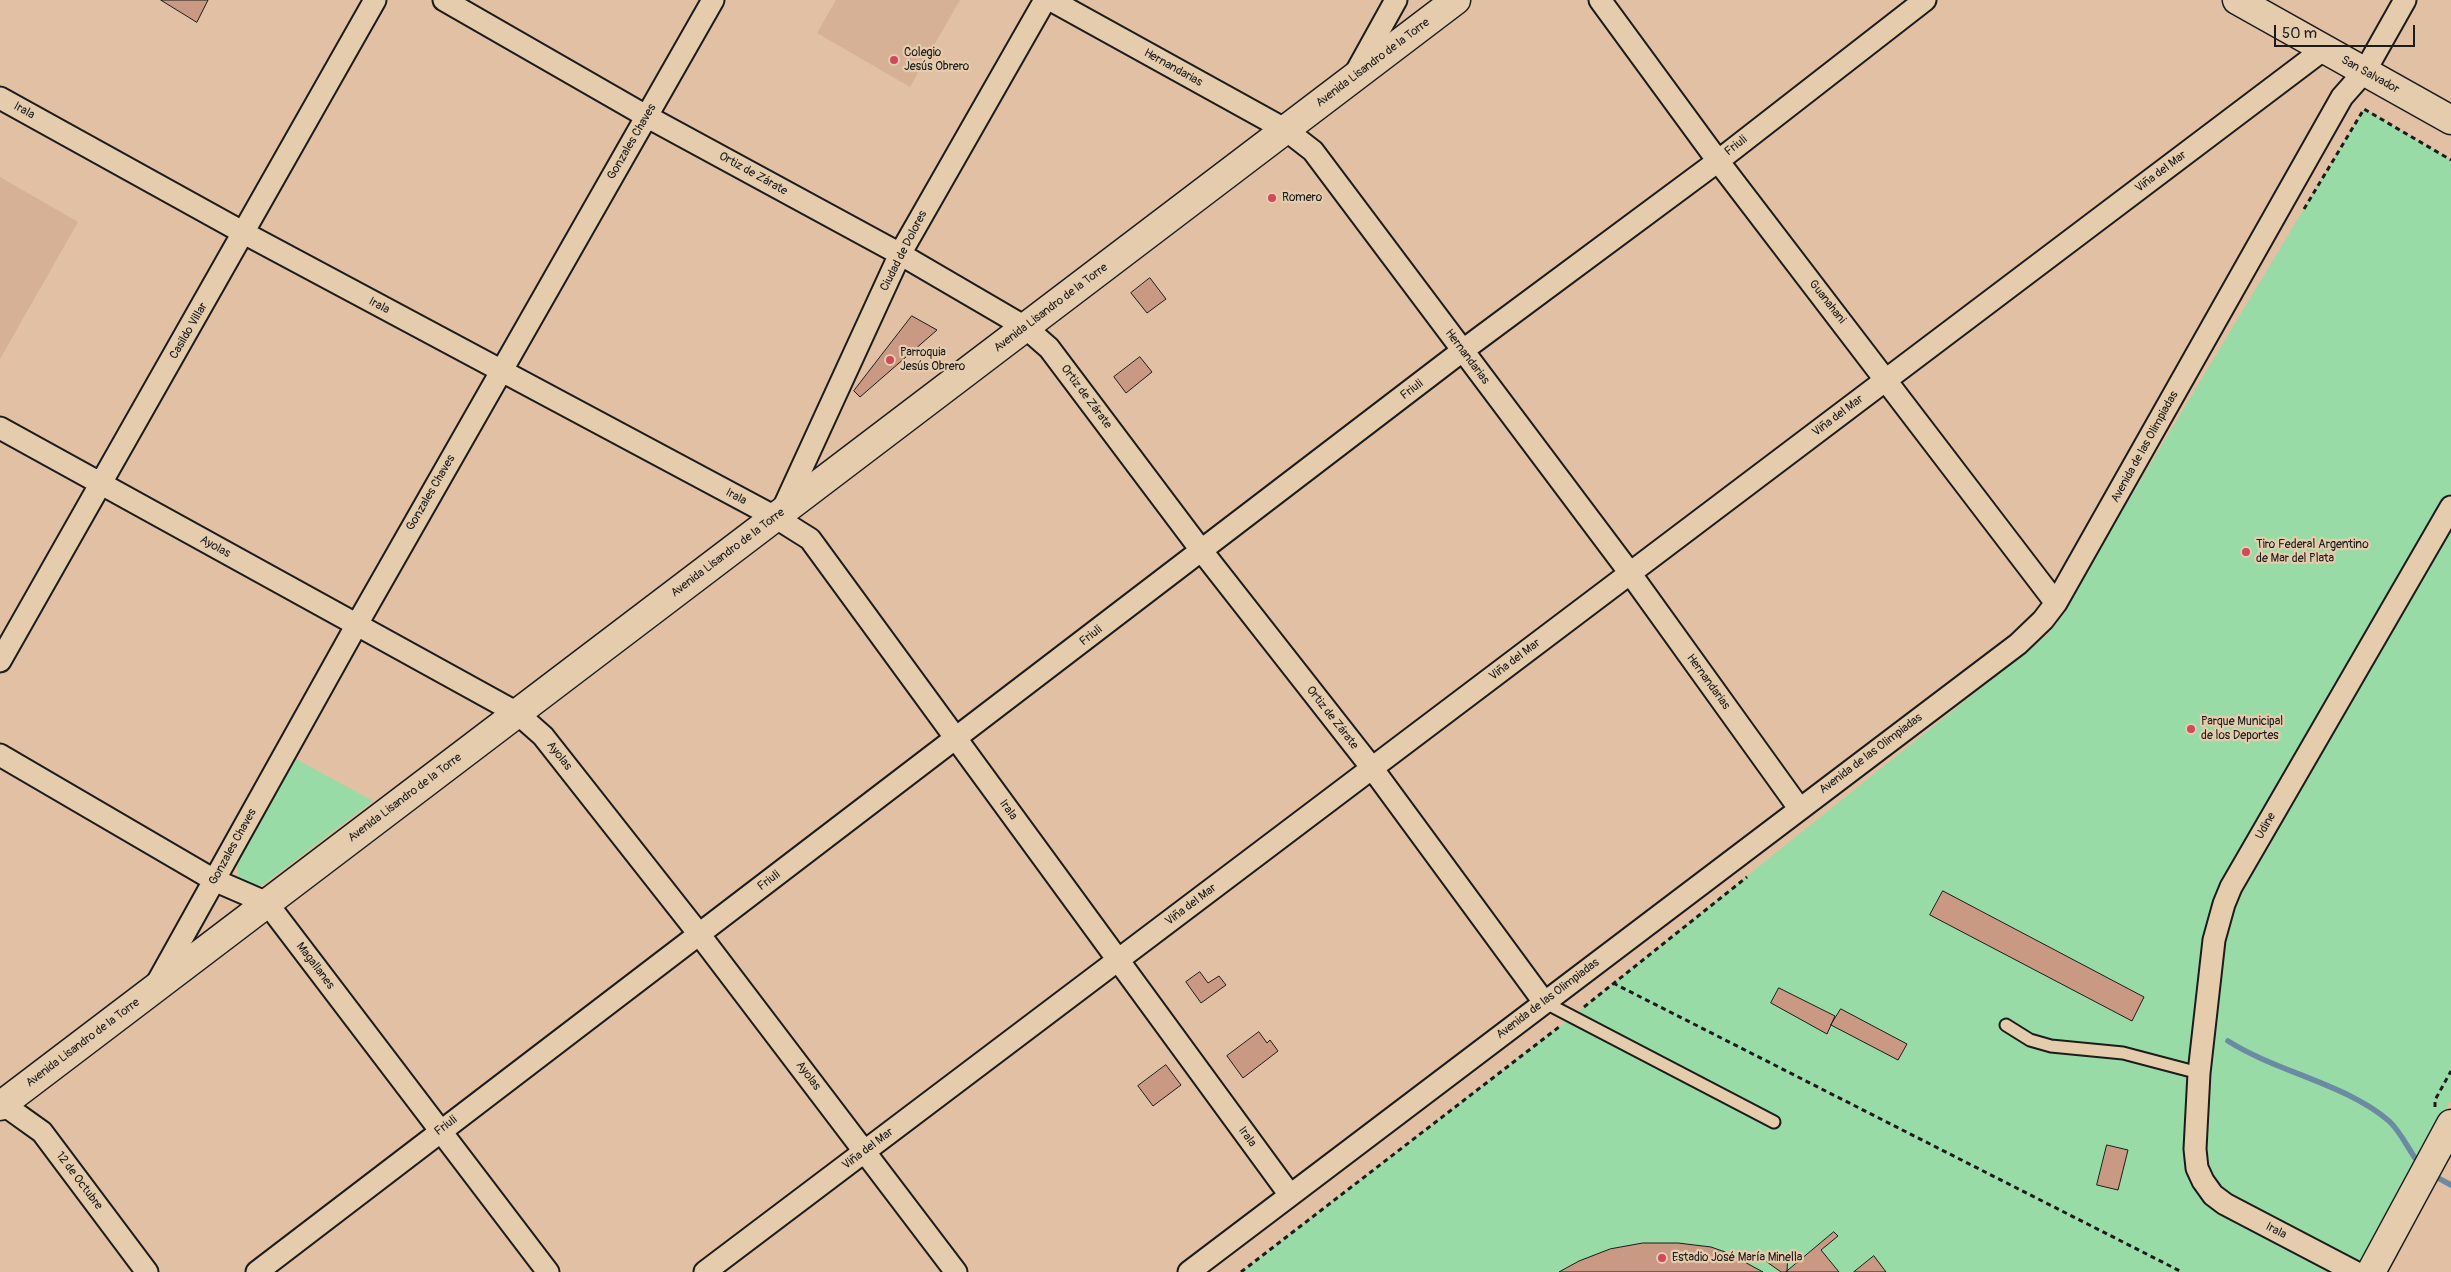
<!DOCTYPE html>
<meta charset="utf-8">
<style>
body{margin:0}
#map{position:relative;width:2451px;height:1272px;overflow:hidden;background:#e1c0a3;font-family:Pangolin,sans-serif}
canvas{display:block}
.scale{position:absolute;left:2274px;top:25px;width:141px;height:22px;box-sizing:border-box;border:2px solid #1c1c1c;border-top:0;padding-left:6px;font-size:15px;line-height:18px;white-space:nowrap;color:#1c1c1c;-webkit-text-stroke:4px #e5ccad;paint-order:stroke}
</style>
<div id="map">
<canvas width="2451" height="1272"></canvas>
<div class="scale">50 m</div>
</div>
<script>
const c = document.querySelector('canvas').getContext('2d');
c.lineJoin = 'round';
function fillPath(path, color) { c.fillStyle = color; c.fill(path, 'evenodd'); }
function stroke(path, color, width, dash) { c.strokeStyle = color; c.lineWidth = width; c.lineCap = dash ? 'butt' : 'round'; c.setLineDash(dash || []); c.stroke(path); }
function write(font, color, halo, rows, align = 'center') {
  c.font = font + ' Pangolin,sans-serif'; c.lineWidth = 4.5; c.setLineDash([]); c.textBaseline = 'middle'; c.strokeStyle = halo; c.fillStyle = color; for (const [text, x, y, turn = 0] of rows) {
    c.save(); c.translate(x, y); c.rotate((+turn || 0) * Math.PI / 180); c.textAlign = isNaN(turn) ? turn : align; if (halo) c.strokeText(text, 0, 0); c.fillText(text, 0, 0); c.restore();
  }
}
fillPath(new Path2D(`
 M 836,0 L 960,0 L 910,87 L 817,33 Z
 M 0,177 L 78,222 L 0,359 Z`), '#d6b196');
fillPath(new Path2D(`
 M 2364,109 L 2451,160 L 2451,1101 L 2354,1272 L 1241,1272 L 1573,1016 L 2048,634 Z
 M 296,759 L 373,801 L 264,884 L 253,887 L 239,880 L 236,863 Z`), '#98dba7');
stroke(new Path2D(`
 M 2228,1041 C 2277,1072 2346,1084 2389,1121 C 2399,1130 2407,1146 2415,1158
 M 2440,1179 L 2451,1185`), '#6b8ba4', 5.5);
const building = new Path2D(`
 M 161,0 L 208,0 L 197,22 Z
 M 1150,278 L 1166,299 L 1147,313 L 1131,293 Z
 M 912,316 L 937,330 L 860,397 L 854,391 Z
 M 1140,357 L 1152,372 L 1126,393 L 1114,377 Z
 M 1943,891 L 2144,997 L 2132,1021 L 1930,915 Z
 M 1200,972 L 1208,983 L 1219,976 L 1226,985 L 1201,1003 L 1186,982 Z
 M 1779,988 L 1835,1016 L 1827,1034 L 1771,1003 Z
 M 1841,1009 L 1907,1044 L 1898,1060 L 1831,1025 Z
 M 1259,1032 L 1267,1043 L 1270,1040 L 1278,1051 L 1243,1078 L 1227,1056 Z
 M 1166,1065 L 1181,1085 L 1153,1106 L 1138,1086 Z
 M 2107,1145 L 2128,1150 L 2118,1190 L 2097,1185 Z
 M 1834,1232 L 1838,1236 L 1821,1250 L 1839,1272 L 1786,1272 Z
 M 1643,1243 L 1678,1243 L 1711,1247 L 1728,1253 L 1763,1272 L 1559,1272 L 1579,1261 L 1610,1249 Z
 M 1788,1253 L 1787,1272 L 1781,1272 L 1767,1262 Z
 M 1874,1256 L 1886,1272 L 1854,1272 Z`);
fillPath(building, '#c99983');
stroke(building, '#1c1c1c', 1);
const service = new Path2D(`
 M 1544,1002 L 1774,1122
 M 2006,1025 L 2030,1040 L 2051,1046 L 2123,1053 L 2199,1073`);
const minor = new Path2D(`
 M 444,0 L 646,116 L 900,254 L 1025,327 L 1049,348 L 1201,550 L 1372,768 L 1544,1002
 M 1051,0 L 1286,130 L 1313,151 L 1630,573 L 1799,808
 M 1600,0 L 1718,161 L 2056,603
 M 1355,74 L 1396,0
 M 0,98 L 244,233 L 775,517 L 810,539 L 1290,1195
 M 0,428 L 517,713 L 543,736 L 699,934 L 956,1272
 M 782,511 L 900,254 L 1045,0
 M 0,661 L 375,0
 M 0,755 L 214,880 L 267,903 L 548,1272
 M 157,983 L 356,626 L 713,0
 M 0,1102 L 42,1132 L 147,1272
 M 257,1272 L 1462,351 L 1718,161 L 1925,0
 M 705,1272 L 2324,49
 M 1189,1272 L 2018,644 L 2043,620 L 2056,603 L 2342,97 L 2365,71 L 2405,0
 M 2355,1272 L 2225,1204 L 2213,1195 L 2203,1181 L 2197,1168 L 2195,1149 L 2199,1073 L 2214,940 L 2224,904 L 2231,887 L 2451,507`);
const tertiary = new Path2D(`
 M 2237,0 L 2451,120
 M 0,1106 L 1456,0
 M 2371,1272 L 2451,1124`);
stroke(service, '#1c1c1c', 15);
stroke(minor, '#1c1c1c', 25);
stroke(tertiary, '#1c1c1c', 31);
stroke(new Path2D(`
 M 2304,209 L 2364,109 L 2451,160
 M 1613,983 L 2182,1272
 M 1584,1007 L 1747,877
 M 2435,1107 L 2435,1100 L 2451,1071
 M 1241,1272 L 1559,1027`), '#1c1c1c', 3, [5, 4]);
stroke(service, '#e5ccad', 11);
stroke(minor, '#e5ccad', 21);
stroke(tertiary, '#e5ccad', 28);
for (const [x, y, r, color] of [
 [894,60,5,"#d1495b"],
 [1272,198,5,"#d1495b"],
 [890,360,5,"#d1495b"],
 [2246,552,5,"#d1495b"],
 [2191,729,5,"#d1495b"],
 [1662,1258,5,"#d1495b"]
]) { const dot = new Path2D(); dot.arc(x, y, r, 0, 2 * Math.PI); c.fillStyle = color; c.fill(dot); stroke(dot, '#e5ccad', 2); }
write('12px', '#1c1c1c', '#e5ccad', [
 ["Colegio",904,53],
 ["Jesús Obrero",904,67],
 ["Romero",1282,198],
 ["Parroquia",900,353],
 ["Jesús Obrero",900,367],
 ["Tiro Federal Argentino",2256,545],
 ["de Mar del Plata",2256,559],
 ["Parque Municipal",2201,722],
 ["de los Deportes",2201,736],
 ["Estadio José María Minella",1672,1258]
], 'left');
write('12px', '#1c1c1c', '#e5ccad', [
 ["Avenida Lisandro de la Torre",1373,63,-37],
 ["Hernandarias",1173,68,29],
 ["San Salvador",2370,75,29],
 ["Irala",24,111,29],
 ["Gonzales Chaves",632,142,-60],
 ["Friuli",1736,146,-38],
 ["Viña del Mar",2161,172,-37],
 ["Ortiz de Zárate",753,174,29],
 ["Ciudad de Dolores",904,251,-63],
 ["Guanahani",1827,302,52],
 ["Irala",379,306,28],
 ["Avenida Lisandro de la Torre",1051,308,-37],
 ["Casildo Villar",189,331,-60],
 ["Hernandarias",1467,357,53],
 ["Friuli",1412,390,-37],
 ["Ortiz de Zárate",1086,397,53],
 ["Viña del Mar",1838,416,-37],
 ["Avenida de las Olimpiadas",2145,447,-61],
 ["Gonzales Chaves",431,493,-60],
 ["Irala",736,497,28],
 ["Ayolas",215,547,29],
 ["Avenida Lisandro de la Torre",728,553,-37],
 ["Friuli",1091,636,-38],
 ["Viña del Mar",1515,660,-37],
 ["Hernandarias",1708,682,54],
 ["Ortiz de Zárate",1332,718,52],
 ["Avenida de las Olimpiadas",1871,754,-37],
 ["Ayolas",559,756,52],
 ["Avenida Lisandro de la Torre",405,798,-37],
 ["Irala",1008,810,54],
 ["Udine",2266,826,-61],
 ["Gonzales Chaves",233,847,-61],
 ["Friuli",769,881,-37],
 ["Viña del Mar",1191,905,-37],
 ["Magallanes",315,966,53],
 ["Avenida de las Olimpiadas",1548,999,-37],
 ["Avenida Lisandro de la Torre",83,1043,-37],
 ["Ayolas",808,1076,53],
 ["Friuli",446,1126,-37],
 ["Irala",1247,1137,54],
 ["Viña del Mar",868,1149,-37],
 ["12 de Octubre",79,1181,53],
 ["Irala",2276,1231,27]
]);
</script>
